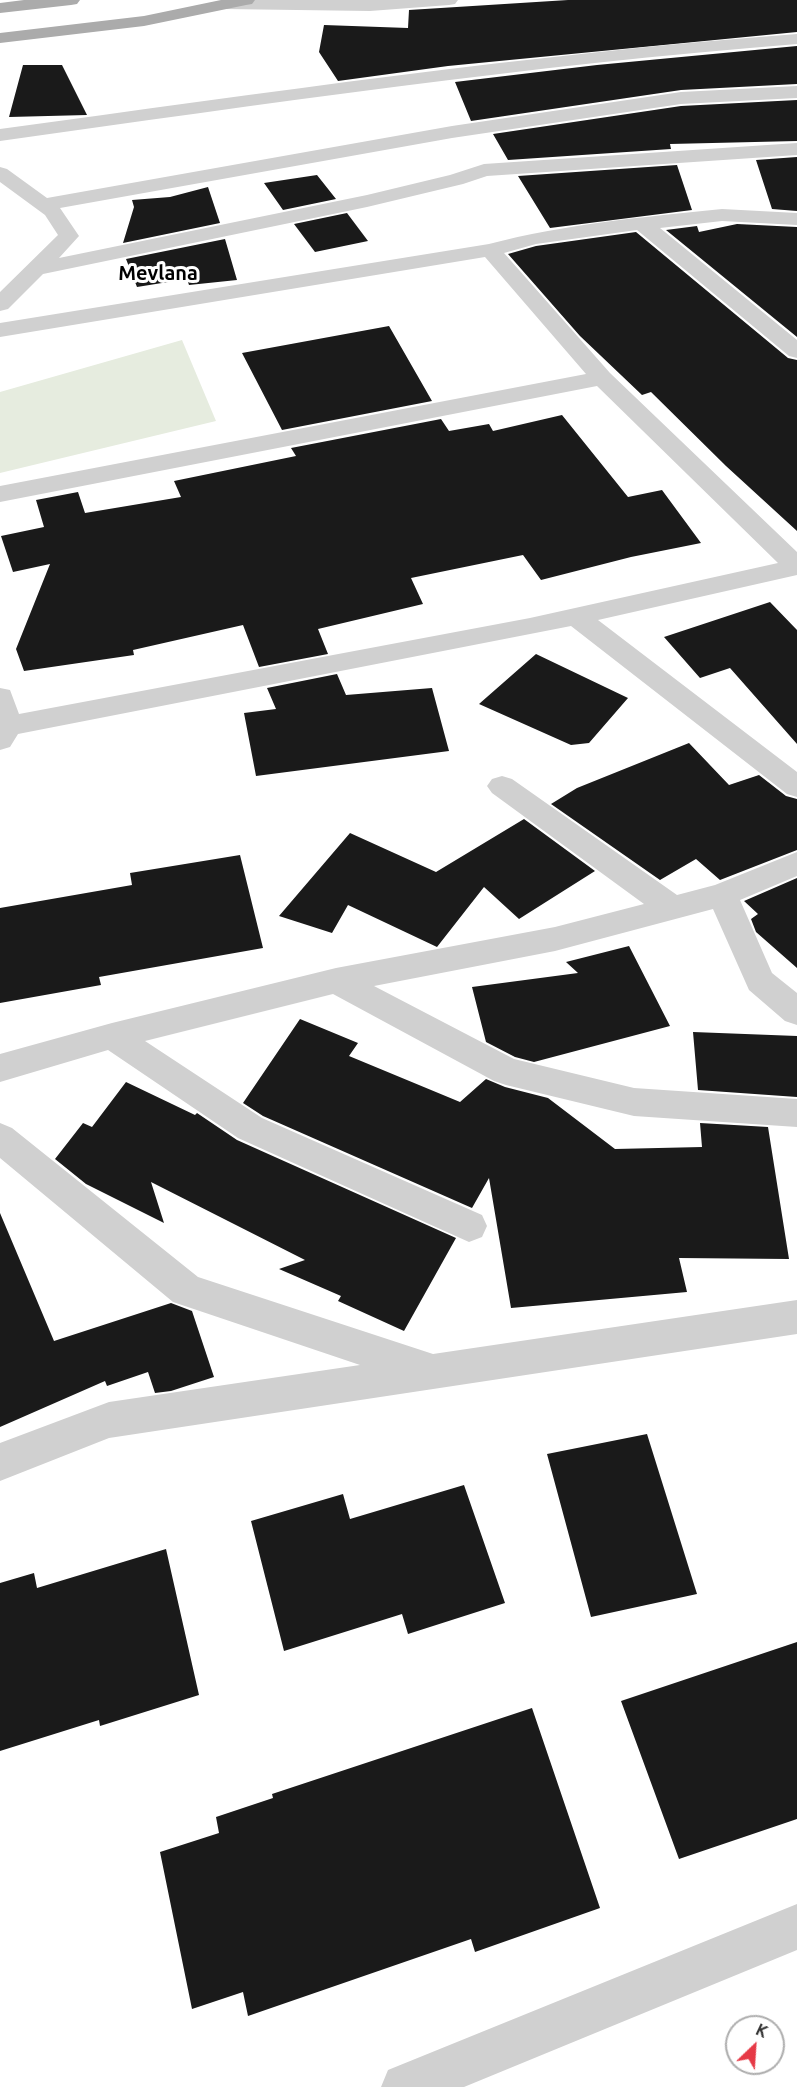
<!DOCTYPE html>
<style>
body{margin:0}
#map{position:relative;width:797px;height:2087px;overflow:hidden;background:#fff;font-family:Ubuntu,sans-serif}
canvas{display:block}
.north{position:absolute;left:725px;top:2015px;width:60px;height:60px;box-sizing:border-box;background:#fff;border:2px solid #adadad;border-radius:50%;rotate:25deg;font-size:16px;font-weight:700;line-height:24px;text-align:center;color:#333}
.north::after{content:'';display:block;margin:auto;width:21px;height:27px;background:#e63946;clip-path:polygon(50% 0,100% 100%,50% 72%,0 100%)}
</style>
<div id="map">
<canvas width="797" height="2087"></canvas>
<div class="north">K</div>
</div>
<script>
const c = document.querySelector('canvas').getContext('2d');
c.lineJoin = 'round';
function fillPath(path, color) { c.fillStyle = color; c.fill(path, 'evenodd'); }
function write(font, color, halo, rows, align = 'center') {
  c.font = font + ' Ubuntu,sans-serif'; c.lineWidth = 6; c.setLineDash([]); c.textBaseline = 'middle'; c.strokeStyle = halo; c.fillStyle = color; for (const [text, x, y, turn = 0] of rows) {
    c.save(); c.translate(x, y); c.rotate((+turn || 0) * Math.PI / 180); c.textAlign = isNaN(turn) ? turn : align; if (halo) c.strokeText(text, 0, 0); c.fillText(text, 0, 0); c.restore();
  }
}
fillPath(new Path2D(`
 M 182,340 L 216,421 L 0,473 L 0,392 Z`), '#e6ecdf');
fillPath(new Path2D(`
 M 568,0 L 797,0 L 797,32 L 448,66 L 338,81 L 319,52 L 324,25 L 408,28 L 409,10 Z
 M 797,46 L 797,84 L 681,90 L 471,121 L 455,82 L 597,65 Z
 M 23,65 L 62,65 L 87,115 L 9,117 Z
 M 797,100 L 797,141 L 670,144 L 671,149 L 508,160 L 493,134 L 681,106 Z
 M 797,157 L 797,211 L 772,209 L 756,160 Z
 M 677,165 L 692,210 L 550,228 L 518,176 Z
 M 317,175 L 336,199 L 283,210 L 264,183 Z
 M 208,187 L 220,223 L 123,243 L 134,207 L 132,200 L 170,197 Z
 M 347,213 L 368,241 L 315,252 L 294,224 Z
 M 737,224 L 797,227 L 797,337 L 666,230 L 697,226 L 699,232 Z
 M 636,232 L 788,358 L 797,360 L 797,531 L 726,466 L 651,392 L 642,395 L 580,336 L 508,254 L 536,246 Z
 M 225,239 L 237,280 L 189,285 L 187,279 L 137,287 L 126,259 Z
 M 389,326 L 432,401 L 282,430 L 242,353 Z
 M 562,415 L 628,497 L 662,490 L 701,543 L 631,557 L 541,580 L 523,555 L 411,578 L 423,604 L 318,629 L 328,654 L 259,667 L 243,625 L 133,650 L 134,655 L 24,671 L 16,649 L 50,564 L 13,572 L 1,536 L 44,527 L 36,500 L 78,492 L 85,513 L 181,497 L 174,481 L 296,456 L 291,448 L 441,419 L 449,431 L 489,424 L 493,431 Z
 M 770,602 L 797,630 L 797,744 L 730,668 L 700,678 L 664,637 Z
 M 536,654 L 628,698 L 589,743 L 571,745 L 479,704 Z
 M 337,674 L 346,695 L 432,688 L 449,751 L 256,776 L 244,713 L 276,709 L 267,688 Z
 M 689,743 L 729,785 L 759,775 L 786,796 L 797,799 L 797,850 L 720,880 L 696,859 L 660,880 L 551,804 L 577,788 Z
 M 524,819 L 595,871 L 519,919 L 484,887 L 437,947 L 348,905 L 332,933 L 279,916 L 350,833 L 436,872 Z
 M 240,855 L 263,948 L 99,977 L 101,985 L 0,1003 L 0,908 L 132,885 L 130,873 Z
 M 797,878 L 797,968 L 756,932 L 751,919 L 758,914 L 744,901 Z
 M 629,946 L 670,1026 L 534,1062 L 515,1057 L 486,1042 L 472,987 L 578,973 L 566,962 Z
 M 300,1019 L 358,1043 L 349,1056 L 460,1102 L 486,1079 L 505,1087 L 548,1098 L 615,1149 L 702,1147 L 700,1123 L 768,1127 L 789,1259 L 679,1258 L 687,1292 L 511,1308 L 489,1178 L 472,1208 L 263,1116 L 243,1103 Z
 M 693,1032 L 797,1036 L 797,1097 L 698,1090 Z
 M 126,1082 L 195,1115 L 197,1113 L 237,1140 L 456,1238 L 404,1331 L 338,1301 L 341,1296 L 279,1269 L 305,1260 L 151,1182 L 164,1223 L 86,1184 L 55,1159 L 83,1123 L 92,1127 Z
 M 0,1213 L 54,1341 L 171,1303 L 192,1311 L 214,1377 L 171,1391 L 155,1393 L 148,1372 L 107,1386 L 105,1381 L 0,1427 Z
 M 647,1434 L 697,1594 L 591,1617 L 547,1454 Z
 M 464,1485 L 505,1603 L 408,1634 L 402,1614 L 284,1651 L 251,1521 L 343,1494 L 350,1519 Z
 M 166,1549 L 199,1695 L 100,1726 L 99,1720 L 0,1751 L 0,1583 L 34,1573 L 37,1588 Z
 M 797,1642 L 797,1819 L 679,1859 L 621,1701 Z
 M 532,1708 L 600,1908 L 475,1952 L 471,1939 L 248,2016 L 243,1992 L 192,2009 L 160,1852 L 219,1833 L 216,1817 L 273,1798 L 272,1794 Z`), '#1a1a1a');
fillPath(new Path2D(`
 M 229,0 L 458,0 L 455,4 L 449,5 L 370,11 L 224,9 L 221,5 Z
 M 797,34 L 797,44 C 530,65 265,104 0,141 L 0,129 C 265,93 530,54 797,34 Z
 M 797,86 L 797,98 L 681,104 L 452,138 L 60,208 L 79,236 L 59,258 L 367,195 L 450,175 L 484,164 L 797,143 L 797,155 L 487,176 L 463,184 L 367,207 L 43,274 L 8,309 L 0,311 L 0,292 L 58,235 L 45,215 L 0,182 L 0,167 L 7,169 L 47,198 L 452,126 L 681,92 Z
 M 722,209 L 797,213 L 797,225 L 722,221 L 660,228 L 797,340 L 797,358 L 789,356 L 637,230 L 536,244 L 504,253 L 610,373 L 797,552 L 797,575 L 598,620 L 797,772 L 797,797 L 787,794 L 571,626 L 18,734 L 10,747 L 0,750 L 0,688 L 10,690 L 19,714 L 530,618 L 778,563 L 597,386 L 0,502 L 0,486 L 586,374 L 485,257 L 0,337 L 0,323 L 489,244 C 565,224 644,217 722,209 Z
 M 502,776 L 512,779 L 677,895 L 715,885 L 797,852 L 797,876 L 740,900 L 772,973 L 797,993 L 797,1025 L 785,1021 L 749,990 L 713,909 L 555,951 L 374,986 L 514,1059 L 634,1088 L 797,1099 L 797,1127 L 634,1116 L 506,1085 L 494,1081 L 333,994 L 145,1041 L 262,1118 L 482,1215 L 487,1226 L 482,1237 L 469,1242 L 238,1138 L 108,1050 L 0,1082 L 0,1054 L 112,1023 L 336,968 L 555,927 L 644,904 L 492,793 L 487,786 L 492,779 Z
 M 0,1123 L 12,1128 L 198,1277 L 433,1354 L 797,1300 L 797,1334 L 109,1438 L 0,1481 L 0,1443 L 109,1402 L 360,1365 L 173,1302 L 0,1158 Z
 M 797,1904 L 797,1950 L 464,2087 L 381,2087 L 388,2070 Z`), '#d0d0d0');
fillPath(new Path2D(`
 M 24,0 L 80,0 L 77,4 L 71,5 L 0,13 L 0,3 Z
 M 221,0 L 255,0 L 252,4 L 246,5 L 144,26 L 0,43 L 0,33 L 144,16 Z`), '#ababab');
write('bold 20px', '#000', '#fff', [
 ["Mevlana",158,273]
]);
</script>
